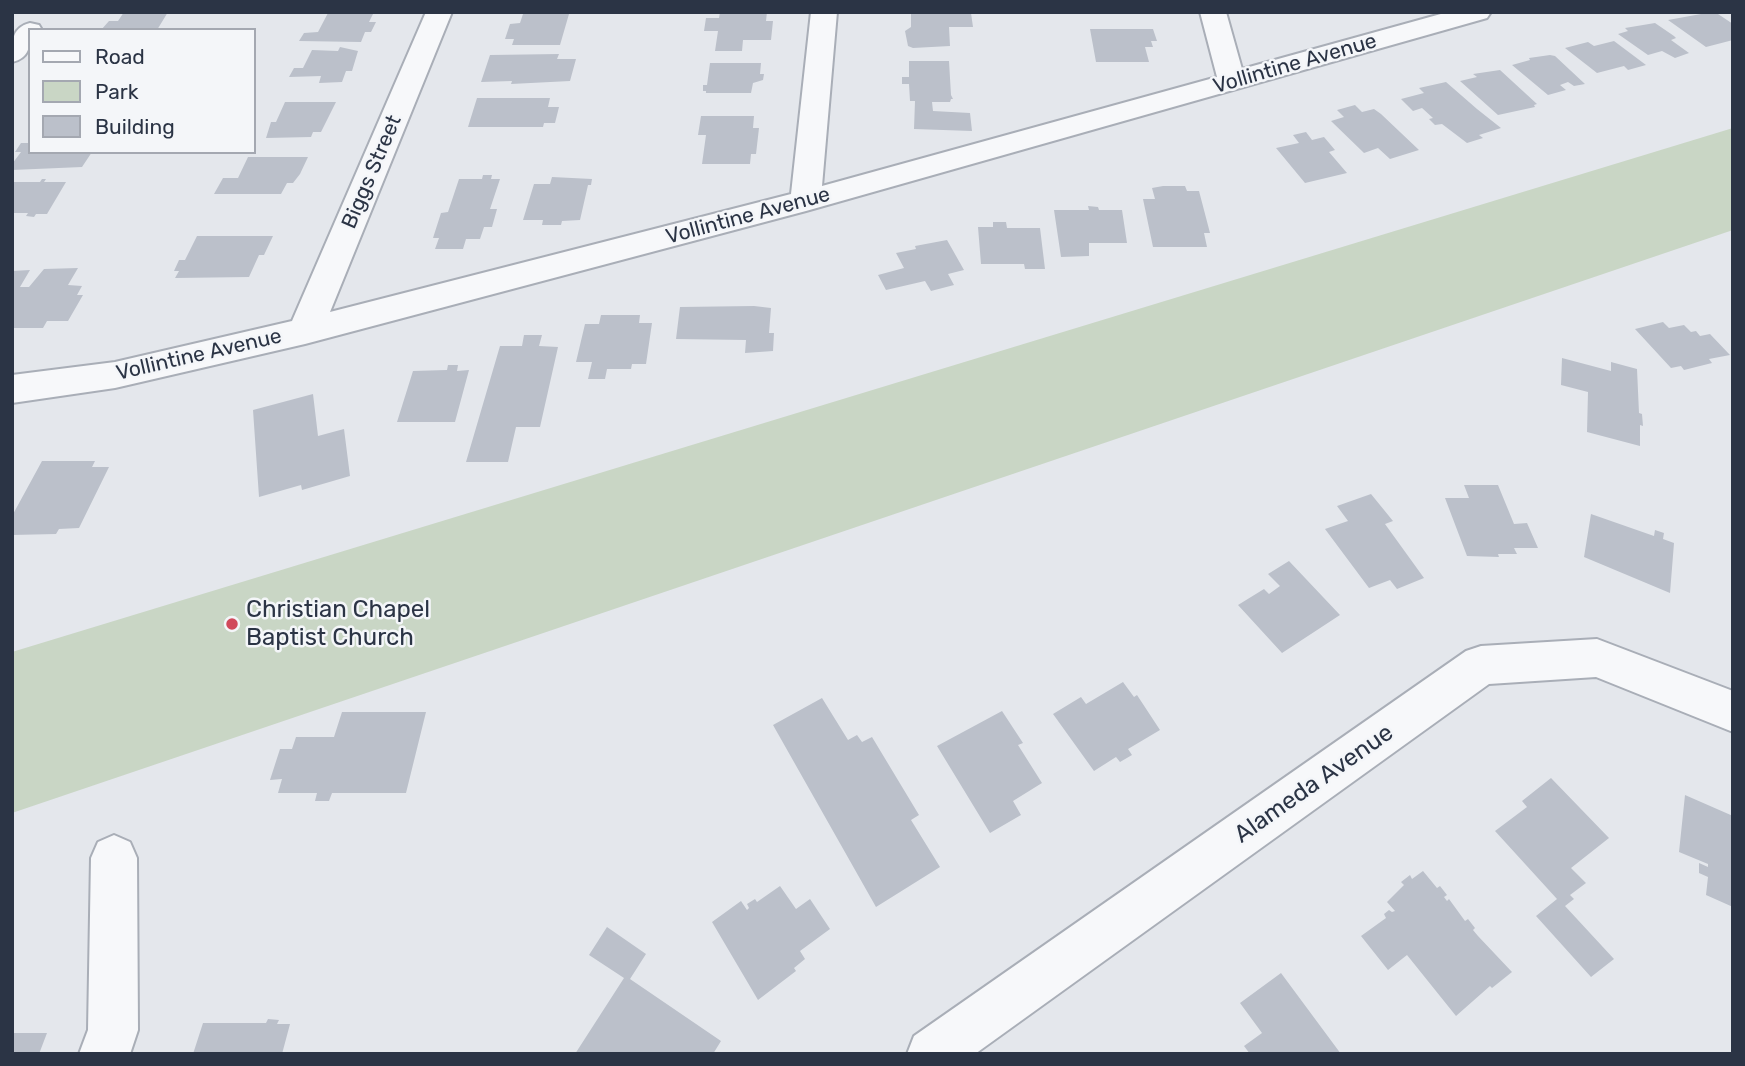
<!DOCTYPE html>
<style>
body{margin:0}
#map{position:relative;width:1745px;height:1066px;overflow:hidden;background:#e4e7ec;font-family:Rubik,sans-serif}
canvas{display:block}
.frame{position:absolute;inset:0;border:14px solid #2b3445;pointer-events:none}
.legend{position:absolute;left:28px;top:28px;width:228px;height:126px;box-sizing:border-box;background:#f4f6f9;border:2px solid #a4a8b1;margin:0;padding:9px 12px;list-style:none;font-size:21px;color:#2b3445}
.legend li{display:flex;align-items:center;gap:14px;height:35px}
.legend b{width:35px;border:2px solid #a4a8b1}
</style>
<div id="map">
<canvas width="1745" height="1066"></canvas>
<div class="frame"></div>
<ul class="legend">
<li><b style="height:9px;background:#f7f8fa"></b>Road</li>
<li><b style="height:19px;background:#c9d6c5"></b>Park</li>
<li><b style="height:19px;background:#bbc0ca"></b>Building</li>
</ul>
</div>
<script>
const c = document.querySelector('canvas').getContext('2d');
c.lineJoin = 'round';
function fillPath(path, color) { c.fillStyle = color; c.fill(path, 'evenodd'); }
function stroke(path, color, width, dash) { c.strokeStyle = color; c.lineWidth = width; c.lineCap = dash ? 'butt' : 'round'; c.setLineDash(dash || []); c.stroke(path); }
function write(font, color, halo, rows, align = 'center') {
  c.font = font + ' Rubik,sans-serif'; c.lineWidth = 5; c.setLineDash([]); c.textBaseline = 'middle'; c.strokeStyle = halo; c.fillStyle = color; for (const [text, x, y, turn = 0] of rows) {
    c.save(); c.translate(x, y); c.rotate((+turn || 0) * Math.PI / 180); c.textAlign = isNaN(turn) ? turn : align; if (halo) c.strokeText(text, 0, 0); c.fillText(text, 0, 0); c.restore();
  }
}
fillPath(new Path2D(`
 M 1733,128 L 1733,230 L 12,813 L 12,652 Z`), '#c9d6c5');
fillPath(new Path2D(`
 M 124,12 L 168,12 L 157,30 L 101,30 L 109,21 L 118,21 Z
 M 720,12 L 767,12 L 766,21 L 773,21 L 771,40 L 743,40 L 742,51 L 715,51 L 718,31 L 704,31 L 706,18 L 719,18 Z
 M 911,12 L 971,13 L 973,27 L 949,27 L 950,46 L 913,48 L 908,46 L 905,31 L 911,27 Z
 M 1699,12 L 1715,12 L 1733,24 L 1733,40 L 1706,47 L 1668,20 L 1701,14 Z
 M 328,13 L 373,14 L 369,22 L 376,22 L 371,32 L 365,32 L 361,42 L 299,41 L 304,33 L 318,32 Z
 M 523,14 L 569,14 L 560,45 L 512,45 L 514,39 L 505,39 L 510,24 L 520,23 Z
 M 1655,23 L 1674,36 L 1676,38 L 1671,40 L 1689,53 L 1675,58 L 1662,51 L 1648,55 L 1618,34 L 1628,31 L 1625,28 Z
 M 1090,29 L 1153,29 L 1157,41 L 1151,41 L 1153,47 L 1145,47 L 1149,62 L 1096,62 Z
 M 1614,41 L 1646,65 L 1628,70 L 1624,66 L 1597,73 L 1565,48 L 1588,42 L 1594,46 Z
 M 340,47 L 358,51 L 352,71 L 346,71 L 342,82 L 319,83 L 321,76 L 289,77 L 294,68 L 303,68 L 312,50 L 338,51 Z
 M 559,54 L 557,59 L 576,59 L 570,81 L 511,84 L 512,81 L 481,82 L 490,55 Z
 M 1550,55 L 1555,56 L 1585,84 L 1574,86 L 1568,82 L 1560,85 L 1566,90 L 1548,95 L 1512,65 L 1530,60 L 1529,58 Z
 M 909,61 L 949,61 L 951,95 L 953,99 L 951,99 L 950,102 L 932,102 L 933,111 L 970,113 L 972,131 L 914,129 L 915,101 L 910,101 L 909,84 L 902,84 L 902,77 L 909,77 Z
 M 710,63 L 761,63 L 760,74 L 764,74 L 763,80 L 753,83 L 751,93 L 706,93 L 706,91 L 703,91 L 703,85 L 707,85 Z
 M 1500,70 L 1537,104 L 1534,105 L 1535,107 L 1498,115 L 1460,81 L 1477,77 L 1473,74 Z
 M 1446,82 L 1477,109 L 1501,128 L 1479,135 L 1483,138 L 1467,143 L 1442,124 L 1435,125 L 1429,119 L 1433,118 L 1422,108 L 1413,111 L 1401,99 L 1424,93 L 1419,88 Z
 M 477,98 L 550,98 L 548,107 L 559,107 L 555,123 L 544,123 L 543,127 L 468,127 Z
 M 285,102 L 336,102 L 321,132 L 313,132 L 311,137 L 266,138 L 271,122 L 276,122 Z
 M 1355,105 L 1362,112 L 1374,109 L 1381,114 L 1419,150 L 1390,159 L 1378,148 L 1364,153 L 1331,121 L 1344,117 L 1337,110 Z
 M 701,116 L 754,116 L 753,128 L 759,128 L 756,154 L 751,154 L 750,164 L 702,164 L 706,135 L 698,135 Z
 M 1306,132 L 1312,140 L 1324,137 L 1335,150 L 1329,152 L 1347,173 L 1305,183 L 1276,148 L 1299,143 L 1293,135 Z
 M 21,143 L 30,143 L 30,152 L 92,152 L 82,167 L 12,170 L 12,164 L 21,152 L 15,152 Z
 M 248,157 L 308,157 L 300,174 L 293,183 L 287,183 L 281,194 L 214,194 L 223,178 L 238,178 Z
 M 483,175 L 492,175 L 491,179 L 500,179 L 490,209 L 497,209 L 492,227 L 484,227 L 480,239 L 466,239 L 463,249 L 435,249 L 439,238 L 433,238 L 441,213 L 448,212 L 459,179 L 482,179 Z
 M 552,177 L 592,179 L 591,185 L 588,185 L 580,220 L 562,221 L 561,225 L 542,225 L 543,220 L 523,220 L 534,184 L 550,184 Z
 M 42,179 L 46,179 L 44,182 L 66,182 L 47,214 L 36,214 L 34,217 L 26,216 L 28,213 L 12,213 L 12,182 L 40,182 Z
 M 1163,186 L 1185,186 L 1187,191 L 1199,191 L 1210,233 L 1204,233 L 1207,247 L 1153,247 L 1143,199 L 1155,199 L 1152,188 Z
 M 1088,206 L 1098,207 L 1099,210 L 1122,210 L 1127,243 L 1089,243 L 1089,256 L 1061,257 L 1054,210 L 1089,210 Z
 M 993,222 L 1006,222 L 1007,228 L 1040,228 L 1045,269 L 1025,269 L 1024,264 L 981,264 L 978,227 L 993,227 Z
 M 197,236 L 273,236 L 264,255 L 259,255 L 249,277 L 175,278 L 179,271 L 174,271 L 179,260 L 185,260 Z
 M 947,240 L 964,270 L 948,274 L 954,285 L 931,291 L 925,281 L 886,290 L 878,275 L 904,268 L 896,253 L 916,249 L 915,246 Z
 M 78,268 L 68,285 L 82,286 L 77,295 L 83,295 L 68,321 L 47,321 L 43,328 L 12,328 L 12,271 L 30,270 L 20,287 L 29,287 L 44,269 Z
 M 754,306 L 771,308 L 769,333 L 774,333 L 773,351 L 745,353 L 746,340 L 676,339 L 680,307 Z
 M 601,315 L 640,315 L 639,323 L 652,323 L 646,364 L 632,364 L 631,369 L 607,369 L 605,379 L 588,379 L 592,362 L 576,362 L 585,324 L 599,324 Z
 M 1663,322 L 1669,328 L 1684,325 L 1691,332 L 1696,331 L 1700,336 L 1710,334 L 1730,355 L 1709,359 L 1712,363 L 1684,370 L 1681,366 L 1671,368 L 1635,329 Z
 M 524,335 L 542,335 L 539,346 L 558,347 L 540,427 L 516,427 L 508,462 L 466,462 L 500,346 L 522,346 Z
 M 1562,358 L 1611,371 L 1611,362 L 1637,369 L 1639,413 L 1642,414 L 1643,426 L 1640,425 L 1640,446 L 1587,432 L 1588,392 L 1561,385 Z
 M 448,365 L 458,365 L 457,371 L 469,370 L 455,422 L 397,422 L 413,371 L 447,370 Z
 M 313,394 L 318,436 L 344,429 L 350,476 L 302,490 L 301,485 L 259,497 L 253,410 Z
 M 42,461 L 95,461 L 92,467 L 109,467 L 79,528 L 59,529 L 56,534 L 12,535 L 12,516 Z
 M 1464,485 L 1498,485 L 1514,524 L 1527,523 L 1538,548 L 1514,548 L 1517,554 L 1498,554 L 1499,557 L 1467,556 L 1445,498 L 1469,498 Z
 M 1371,494 L 1393,521 L 1385,524 L 1424,578 L 1397,589 L 1390,580 L 1369,588 L 1325,529 L 1348,521 L 1337,506 Z
 M 1591,514 L 1654,536 L 1655,530 L 1664,533 L 1663,539 L 1674,543 L 1670,593 L 1584,557 Z
 M 1289,561 L 1340,615 L 1282,653 L 1238,605 L 1264,589 L 1269,594 L 1280,586 L 1268,574 Z
 M 1123,682 L 1134,697 L 1137,695 L 1160,730 L 1128,749 L 1132,755 L 1120,762 L 1116,757 L 1094,771 L 1053,714 L 1081,697 L 1086,704 Z
 M 822,698 L 848,740 L 857,735 L 862,742 L 872,737 L 919,815 L 911,820 L 940,867 L 876,907 L 773,725 Z
 M 1002,711 L 1023,743 L 1018,745 L 1042,783 L 1013,801 L 1021,815 L 990,833 L 937,746 Z
 M 342,712 L 426,712 L 406,793 L 332,793 L 329,801 L 315,801 L 317,793 L 278,793 L 282,779 L 270,780 L 280,749 L 292,749 L 296,737 L 334,737 Z
 M 1551,778 L 1609,838 L 1571,868 L 1586,883 L 1570,895 L 1574,899 L 1565,906 L 1614,959 L 1591,977 L 1536,916 L 1557,899 L 1495,831 L 1527,807 L 1522,801 Z
 M 1685,795 L 1733,816 L 1733,907 L 1706,895 L 1708,877 L 1699,873 L 1699,863 L 1708,867 L 1708,864 L 1679,852 Z
 M 1423,871 L 1437,888 L 1440,886 L 1447,895 L 1444,897 L 1447,901 L 1449,899 L 1465,921 L 1468,919 L 1475,928 L 1473,930 L 1478,936 L 1512,972 L 1492,988 L 1490,986 L 1456,1016 L 1407,955 L 1388,970 L 1361,936 L 1386,918 L 1384,914 L 1389,910 L 1392,912 L 1395,911 L 1387,902 L 1404,885 L 1401,882 L 1410,875 L 1412,879 Z
 M 780,886 L 796,909 L 810,899 L 830,929 L 800,951 L 805,959 L 794,968 L 796,971 L 758,1000 L 712,922 L 741,901 L 747,910 L 749,908 L 747,904 L 755,899 L 757,902 Z
 M 607,927 L 646,954 L 630,979 L 721,1041 L 713,1054 L 575,1054 L 624,978 L 589,955 Z
 M 1281,973 L 1341,1054 L 1250,1054 L 1244,1046 L 1262,1033 L 1240,1003 Z
 M 268,1019 L 279,1020 L 277,1024 L 290,1024 L 282,1054 L 193,1054 L 203,1023 L 266,1023 Z
 M 12,1033 L 47,1033 L 39,1054 L 12,1054 Z`), '#bbc0ca');
const minor = new Path2D(`
 M 426,12 L 452,12 L 330,312 L 791,194 L 811,12 L 837,12 L 822,186 L 1217,77 L 1200,12 L 1226,12 L 1242,69 L 1448,12 L 1491,12 L 1487,18 L 806,211 L 305,344 L 115,388 L 12,403 L 12,375 L 115,362 L 292,321 Z
 M 30,23 L 39,25 L 42,30 L 30,30 C 30,46 30,58 12,62 C 12,44 10,28 30,23 Z
 M 1597,639 L 1733,691 L 1733,732 L 1596,677 L 1489,684 L 975,1054 L 907,1054 L 914,1036 L 1466,651 L 1481,646 Z
 M 114,835 L 130,842 L 137,858 L 138,1030 L 130,1054 L 79,1054 L 88,1030 L 91,858 L 98,842 Z`);
stroke(minor, '#a9aeb7', 4);
fillPath(minor, '#f7f8fa');
for (const [x, y, r, color] of [
 [232,624,7,"#d1495b"]
]) { const dot = new Path2D(); dot.arc(x, y, r, 0, 2 * Math.PI); c.fillStyle = color; c.fill(dot); stroke(dot, '#f4f6f9', 2.5); }
write('21px', '#2b3445', '#f4f6f9', [
 ["Vollintine Avenue",1295,64,-16],
 ["Biggs Street",372,172,-67],
 ["Vollintine Avenue",748,216,-15],
 ["Vollintine Avenue",199,355,-13]
]);
write('24px', '#2b3445', '#f4f6f9', [
 ["Christian Chapel",246,610],
 ["Baptist Church",246,638]
], 'left');
write('24px', '#2b3445', '#f4f6f9', [
 ["Alameda Avenue",1314,784,-35]
]);
</script>
